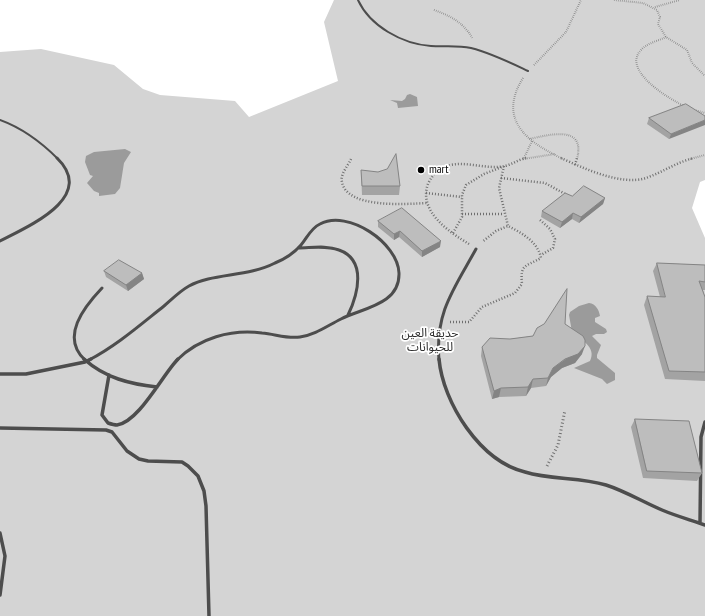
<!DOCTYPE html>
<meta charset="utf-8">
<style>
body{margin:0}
canvas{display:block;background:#fff}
</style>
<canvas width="705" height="616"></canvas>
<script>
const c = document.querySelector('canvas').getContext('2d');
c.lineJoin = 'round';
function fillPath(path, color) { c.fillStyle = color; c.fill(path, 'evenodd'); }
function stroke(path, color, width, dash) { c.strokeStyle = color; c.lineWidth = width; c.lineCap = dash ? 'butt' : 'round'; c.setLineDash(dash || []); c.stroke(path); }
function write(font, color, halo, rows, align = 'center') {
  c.font = font + ' "PT Sans Narrow","Noto Sans Arabic",sans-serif'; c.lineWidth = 3.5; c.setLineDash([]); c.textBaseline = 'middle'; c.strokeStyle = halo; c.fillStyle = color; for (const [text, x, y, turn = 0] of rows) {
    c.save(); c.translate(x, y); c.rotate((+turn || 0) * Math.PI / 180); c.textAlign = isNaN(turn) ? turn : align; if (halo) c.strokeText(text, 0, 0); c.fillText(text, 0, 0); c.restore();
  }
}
fillPath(new Path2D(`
 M 334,0 L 705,0 L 705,180 L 700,182 L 692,208 L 705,238 L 705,616 L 0,616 L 0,52 L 41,49 L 114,65 L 143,89 L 160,95 L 235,101 L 249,117 L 338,81 L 324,22 Z`), '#d4d4d4');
fillPath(new Path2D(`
 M 410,94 L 417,97 L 418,106 L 398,108 L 397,103 L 390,100 L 402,101 L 405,99 L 407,95 Z
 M 125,149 L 131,152 L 124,163 L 120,188 L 115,194 L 99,196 L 99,193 L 94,191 L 87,183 L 93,176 L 90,175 L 85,162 L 86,156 L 94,152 Z
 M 589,303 C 596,304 599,310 600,316 L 595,318 L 595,322 L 606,329 L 607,332 L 604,334 L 596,334 L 592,336 L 601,345 L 597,355 L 597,358 L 615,373 L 615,380 L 607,384 L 602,379 L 574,368 L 590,361 C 597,347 581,340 572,332 L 569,315 L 570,312 L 579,306 Z`), '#9b9b9b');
stroke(new Path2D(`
 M 614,0 L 643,3 L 657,10 L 660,17 L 658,24 L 666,37 L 687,50 L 692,63 L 705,76
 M 655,7 L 680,0
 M 434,10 C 451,16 464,23 473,39
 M 666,37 C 658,41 647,43 641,50 C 621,71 671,100 686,107
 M 534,65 L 566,32 L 581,0
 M 523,78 C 497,120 527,142 563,159
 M 694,110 L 705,113
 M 529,139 C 549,135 586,124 577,159
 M 524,158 L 532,141
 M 523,159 L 555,154
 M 690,159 L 705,155`), '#6f6f6f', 2, [0.5, 1.5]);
stroke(new Path2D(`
 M 561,158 C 583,168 621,186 646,178 C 663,172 677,162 694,158
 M 351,159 C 348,166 340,174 342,182 C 347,209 406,204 427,203
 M 575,165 L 577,158
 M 504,166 L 499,188 L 508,226
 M 501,178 L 545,183 L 567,195
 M 426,193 L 462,197
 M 462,214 L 504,214
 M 540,220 L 550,229 L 555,239 L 553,248 L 541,255
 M 453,233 L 462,217 L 462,195 L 466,185 L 484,174 L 502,167
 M 469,244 C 449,232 418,211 428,184 C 432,175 438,169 447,166 C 465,160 486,170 505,166 C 513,164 519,159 527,158
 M 450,322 L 469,322 L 482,307 L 515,293 L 522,284 C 520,264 525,267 541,258 C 538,242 522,233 508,226 L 496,231 L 482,242`), '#6f6f6f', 2.5, [1, 2]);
stroke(new Path2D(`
 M 547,466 L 558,445 L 565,410`), '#6f6f6f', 3, [1, 2.5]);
stroke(new Path2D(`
 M 358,0 C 370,26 402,44 431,46 C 444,47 457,45 471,48 C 491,53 509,62 528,71
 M 0,120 C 22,128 41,142 58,159`), '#4d4d4d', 2);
stroke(new Path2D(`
 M 0,241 C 29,226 97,197 57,158
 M 298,248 C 311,248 326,245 339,250 C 367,260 358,294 348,315
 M 85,360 C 60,337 84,307 102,288
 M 89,360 C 116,346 140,325 164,306 C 172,299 180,291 189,286 C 212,273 248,277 275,263 C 285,259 294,253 301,245 C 307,238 311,228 320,224 C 348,209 398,243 399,273 C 400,305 362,308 341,319 C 327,326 315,335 300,337 C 287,339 275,334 262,333 C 231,329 199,338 177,360
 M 439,360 C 435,312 454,289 476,249`), '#4d4d4d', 3);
stroke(new Path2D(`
 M 84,359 C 105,378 130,384 157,387
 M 439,359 C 443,403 480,461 525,472 C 551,480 579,477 606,485 C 625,491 643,502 662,510 C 676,516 691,520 705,525
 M 0,374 L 26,374 L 85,362 L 91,359
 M 109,375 L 102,415 L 108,423 C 111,424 115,425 117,425 C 139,422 163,374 178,359
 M 0,428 L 106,430 L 112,432 L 127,451 L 139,459 L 148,461 L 182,462 L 188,466 L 198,476 L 204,491 L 206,506 L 209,616
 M 700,523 L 701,437 L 705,422
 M 0,533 L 5,556 L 0,595`), '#4d4d4d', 3.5);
fillPath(new Path2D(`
 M 686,104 L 669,139 L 647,124 L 649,118 Z
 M 361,170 L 400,186 L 399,195 L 362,195 Z
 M 572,196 L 605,198 L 603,204 L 579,223 L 572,219 L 560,228 L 541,217 L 542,211 Z
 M 378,221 L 440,247 L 422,257 L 399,237 L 394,240 L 378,227 Z
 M 657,263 L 705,265 L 705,290 L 703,290 L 705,297 L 705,381 L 665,379 L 644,305 L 647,296 L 660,297 L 653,271 Z
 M 104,271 L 142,273 L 144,279 L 128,291 L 106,277 Z
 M 565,324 L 582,354 L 575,363 L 562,368 L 551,377 L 546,386 L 531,388 L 526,396 L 499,397 L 492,399 L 481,356 L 482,347 L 510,339 L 533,336 Z
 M 635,419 L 702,473 L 697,481 L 643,478 L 631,427 Z`), '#a3a3a3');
fillPath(new Path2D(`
 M 705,120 L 705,125 L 669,139 L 671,134 Z
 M 605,198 L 603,204 L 579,223 L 581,217 Z
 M 573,213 L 572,219 L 560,228 L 562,222 Z
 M 400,231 L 399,237 L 394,240 L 394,234 Z
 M 441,241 L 440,247 L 422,257 L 422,251 Z
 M 142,273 L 144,279 L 128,291 L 126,285 Z
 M 585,346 L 582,354 L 575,363 L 562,368 L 551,377 L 546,386 L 548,378 L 553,368 Z
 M 533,379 L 531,388 L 526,396 L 528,387 Z
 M 501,388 L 499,397 L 492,399 L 494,391 Z`), '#848484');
const building = new Path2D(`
 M 686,104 L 705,116 L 705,120 L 671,134 L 649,118 Z
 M 396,154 L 400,186 L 362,186 L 361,170 L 378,172 L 387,169 Z
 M 584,186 L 605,198 L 581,217 L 573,213 L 562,222 L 542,211 L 565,193 L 572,196 Z
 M 402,208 L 441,241 L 422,251 L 400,231 L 394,234 L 378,221 Z
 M 119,260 L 142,273 L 126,285 L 104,271 Z
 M 657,263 L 705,265 L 705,282 L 699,281 L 705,297 L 705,372 L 669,371 L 647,296 L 665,297 Z
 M 567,289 L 565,324 L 583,336 L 585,340 L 585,346 L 578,354 L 565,359 L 553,368 L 548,378 L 533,379 L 528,387 L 501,388 L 494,391 L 482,347 L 490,338 L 510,339 L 533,336 L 537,328 L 544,324 Z
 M 635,419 L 689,421 L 702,473 L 647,471 Z`);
fillPath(building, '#bdbdbd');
stroke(building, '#848484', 1);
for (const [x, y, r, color] of [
 [421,170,4,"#000"]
]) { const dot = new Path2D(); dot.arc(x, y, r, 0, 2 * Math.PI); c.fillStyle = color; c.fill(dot); stroke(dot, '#fff', 1.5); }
write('12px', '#000', '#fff', [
 ["mart",429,170]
], 'left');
write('12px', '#2b2b2b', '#fff', [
 ["حديقة العين",430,334],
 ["للحيوانات",430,348]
]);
</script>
